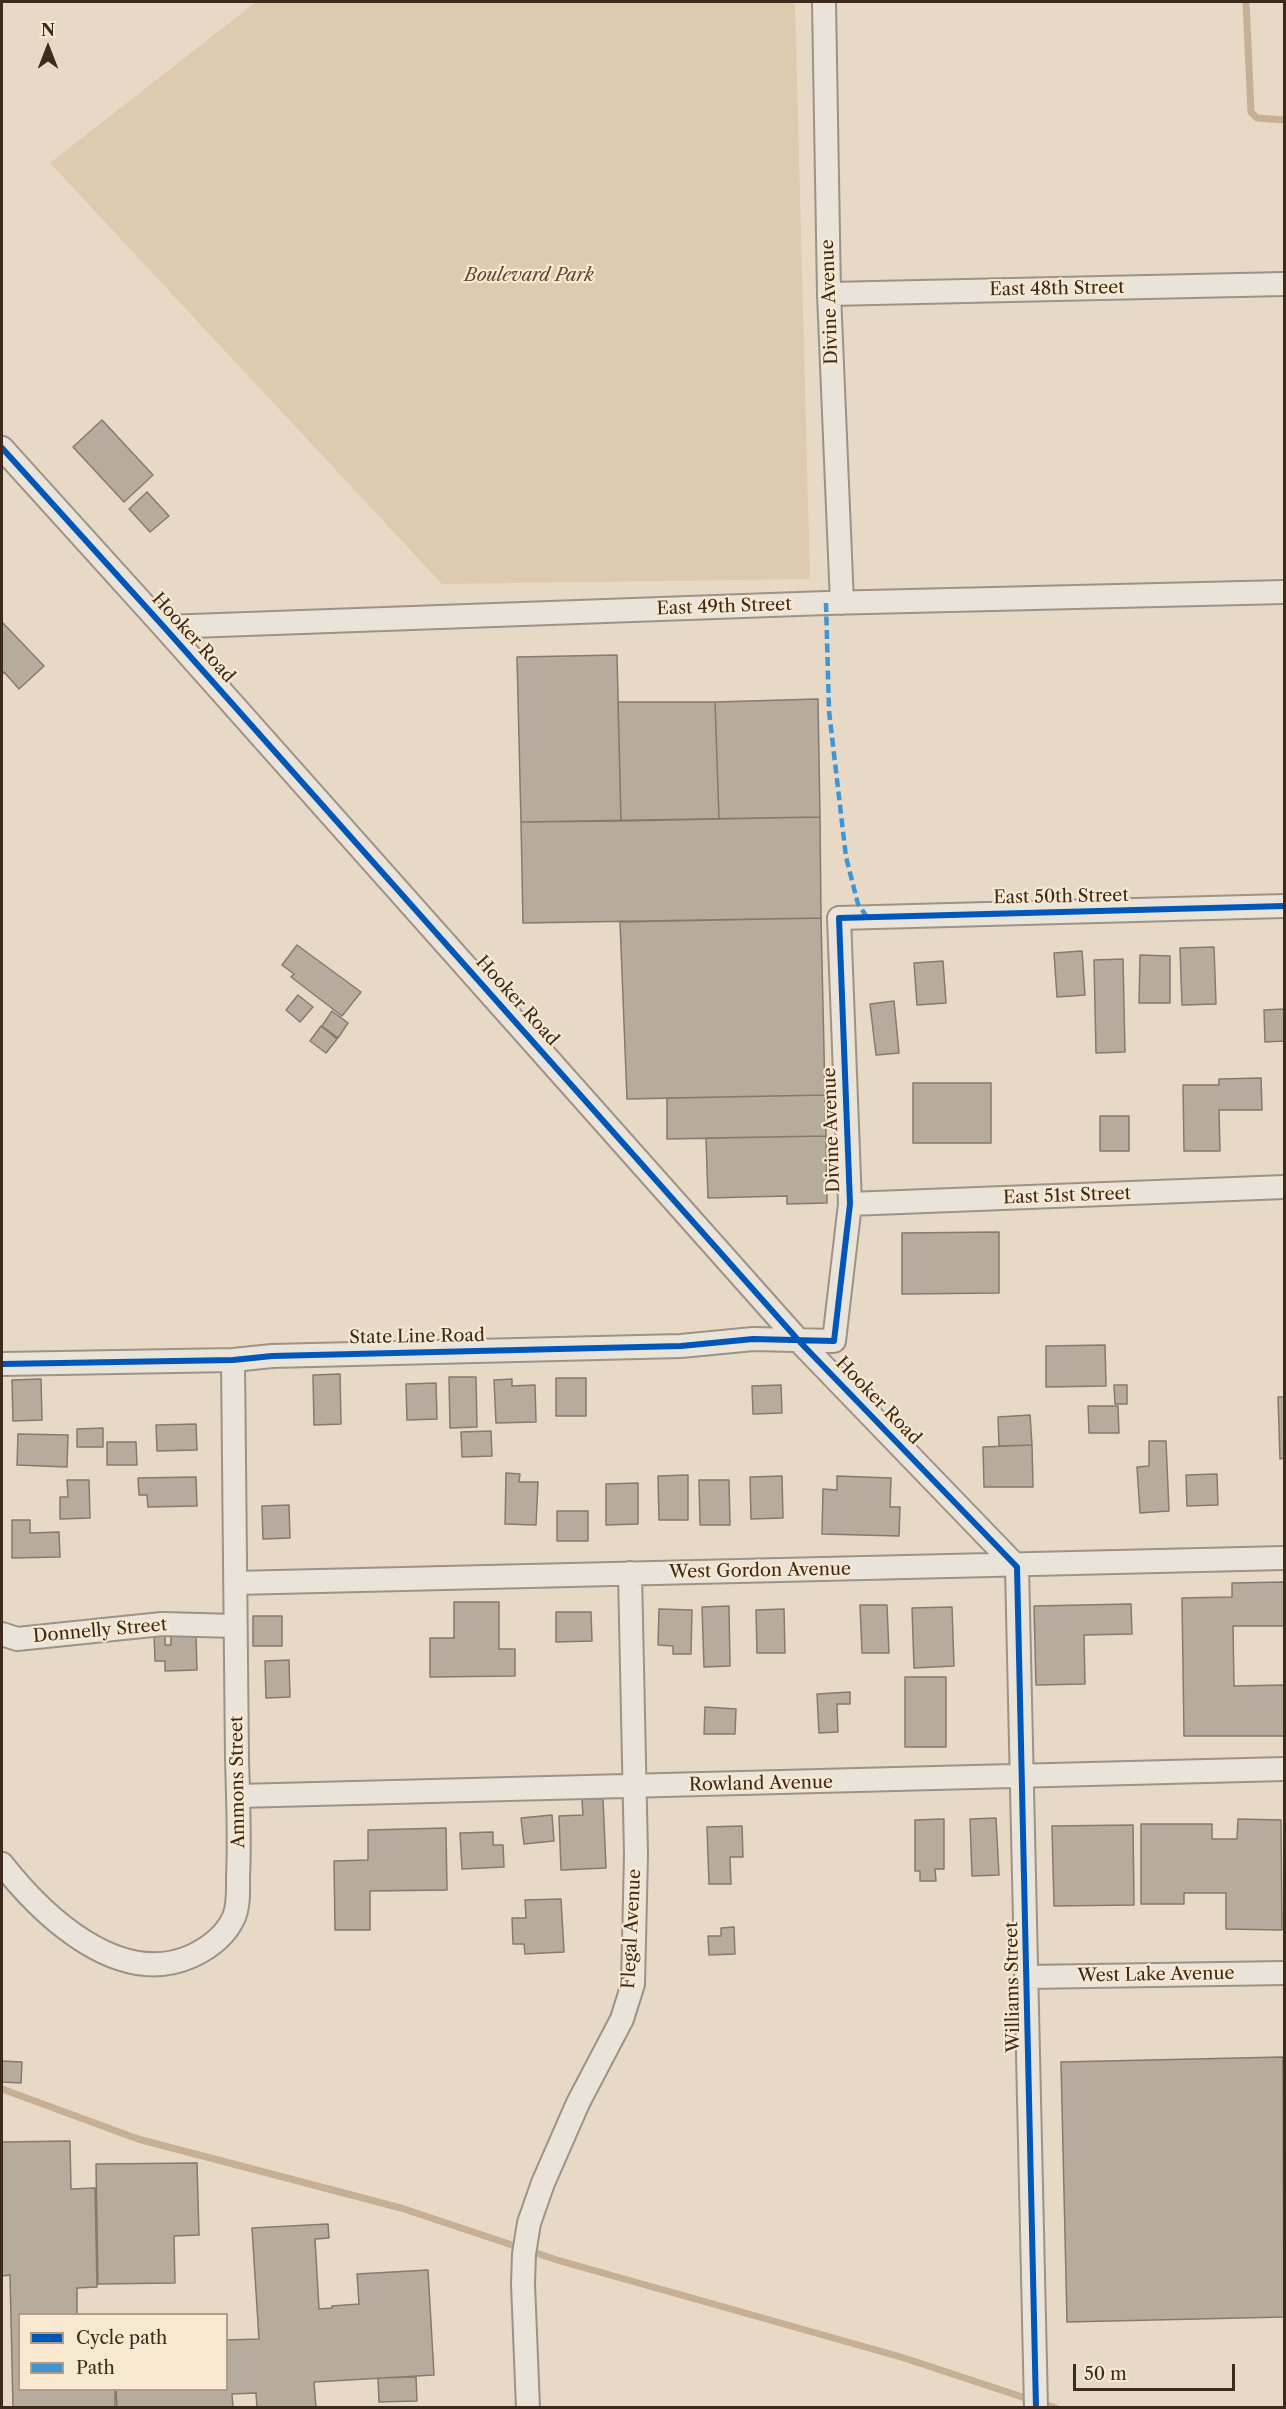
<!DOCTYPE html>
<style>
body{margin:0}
#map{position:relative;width:1286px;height:2409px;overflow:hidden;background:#e7d9c5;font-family:"Libre Caslon Text",serif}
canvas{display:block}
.frame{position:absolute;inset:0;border:3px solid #3e2a1c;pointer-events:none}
.legend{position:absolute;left:18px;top:2313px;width:210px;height:78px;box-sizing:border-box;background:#f8e8d0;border:2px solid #ae9c88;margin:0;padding:8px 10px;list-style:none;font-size:18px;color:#3e2a1c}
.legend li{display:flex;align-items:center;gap:12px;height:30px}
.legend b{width:30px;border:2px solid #ae9c88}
.north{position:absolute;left:18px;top:18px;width:60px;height:60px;-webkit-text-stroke:4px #f8e8d0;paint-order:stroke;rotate:0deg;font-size:16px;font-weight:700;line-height:24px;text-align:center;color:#3e2a1c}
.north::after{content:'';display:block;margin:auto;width:21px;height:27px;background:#3e2a1c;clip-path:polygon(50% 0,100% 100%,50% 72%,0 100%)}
.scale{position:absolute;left:1073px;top:2364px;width:162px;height:27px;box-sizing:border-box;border:3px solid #3e2a1c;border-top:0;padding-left:8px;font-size:18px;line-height:21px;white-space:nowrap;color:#3e2a1c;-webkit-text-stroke:4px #f8e8d0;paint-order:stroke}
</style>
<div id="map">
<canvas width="1286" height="2409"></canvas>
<div class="frame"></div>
<ul class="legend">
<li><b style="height:8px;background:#0057b8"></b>Cycle path</li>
<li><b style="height:8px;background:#3f96d4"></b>Path</li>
</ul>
<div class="north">N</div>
<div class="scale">50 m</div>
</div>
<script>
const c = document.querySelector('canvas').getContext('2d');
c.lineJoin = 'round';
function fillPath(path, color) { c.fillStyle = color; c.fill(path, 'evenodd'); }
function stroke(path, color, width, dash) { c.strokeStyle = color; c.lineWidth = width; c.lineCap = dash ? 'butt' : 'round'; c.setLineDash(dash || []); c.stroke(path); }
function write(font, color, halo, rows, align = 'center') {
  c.font = font + ' "Libre Caslon Text",serif'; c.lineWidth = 4.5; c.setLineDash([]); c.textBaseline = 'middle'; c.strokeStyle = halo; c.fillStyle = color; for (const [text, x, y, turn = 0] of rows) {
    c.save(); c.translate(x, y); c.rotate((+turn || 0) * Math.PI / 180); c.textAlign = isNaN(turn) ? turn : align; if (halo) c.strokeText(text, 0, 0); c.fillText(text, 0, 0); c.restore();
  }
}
fillPath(new Path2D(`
 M 256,2 L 789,2 L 795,4 L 810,579 L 442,584 L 50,163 Z`), '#decaaf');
stroke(new Path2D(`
 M 1246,2 L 1251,112 L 1257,118 L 1284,120
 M 2,2089 L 138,2139 L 401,2208 L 557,2260 L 901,2357 L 1056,2408`), '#c5b096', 7);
const building = new Path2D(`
 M 102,420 L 153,475 L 124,502 L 73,447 Z
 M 147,492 L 169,516 L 150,532 L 129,509 Z
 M 2,622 L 44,666 L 19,689 L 4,672 L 2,675 Z
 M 617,655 L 621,821 L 521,822 L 517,657 Z
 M 818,699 L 820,817 L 719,819 L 715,702 Z
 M 618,702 L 715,702 L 719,819 L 621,821 Z
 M 820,817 L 821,918 L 523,923 L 521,822 Z
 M 821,918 L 825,1095 L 627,1099 L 620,922 Z
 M 297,945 L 361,992 L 342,1016 L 291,977 L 294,974 L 282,965 Z
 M 1214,947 L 1216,1004 L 1182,1005 L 1180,948 Z
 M 1082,951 L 1085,995 L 1057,997 L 1054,953 Z
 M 1140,955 L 1170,956 L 1170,1003 L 1139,1003 Z
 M 1123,959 L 1125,1052 L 1096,1053 L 1094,960 Z
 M 943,961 L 946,1003 L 917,1005 L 914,963 Z
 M 298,995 L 313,1007 L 300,1022 L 286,1010 Z
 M 894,1001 L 899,1053 L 876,1055 L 870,1004 Z
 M 1284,1009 L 1284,1041 L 1265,1042 L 1264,1010 Z
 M 332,1011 L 348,1023 L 338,1038 L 322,1026 Z
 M 321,1026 L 337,1039 L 326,1053 L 310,1041 Z
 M 1261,1078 L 1262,1110 L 1219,1110 L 1220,1151 L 1184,1151 L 1183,1085 L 1219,1085 L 1219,1079 Z
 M 913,1083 L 991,1083 L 991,1143 L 913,1143 Z
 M 825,1095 L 826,1136 L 667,1139 L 667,1098 Z
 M 1100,1116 L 1129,1116 L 1129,1151 L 1100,1151 Z
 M 826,1136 L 827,1203 L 787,1204 L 787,1196 L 708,1198 L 706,1138 Z
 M 999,1232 L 999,1293 L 902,1294 L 902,1233 Z
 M 1105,1345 L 1106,1386 L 1046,1387 L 1046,1346 Z
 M 340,1374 L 341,1424 L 314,1425 L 313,1375 Z
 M 449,1377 L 476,1377 L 477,1427 L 450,1428 Z
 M 556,1378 L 586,1378 L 586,1416 L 556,1416 Z
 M 41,1379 L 42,1420 L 13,1421 L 12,1380 Z
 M 512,1379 L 512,1386 L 535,1385 L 536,1422 L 496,1423 L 494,1380 Z
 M 436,1383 L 437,1419 L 407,1420 L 406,1384 Z
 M 781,1385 L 782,1413 L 753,1414 L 752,1386 Z
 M 1114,1385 L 1127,1385 L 1127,1404 L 1115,1404 Z
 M 1278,1397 L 1284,1397 L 1284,1458 L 1280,1459 Z
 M 1088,1406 L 1118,1406 L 1119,1433 L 1089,1433 Z
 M 1030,1415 L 1032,1445 L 999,1446 L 998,1417 Z
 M 196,1424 L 197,1450 L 157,1451 L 156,1425 Z
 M 103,1428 L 103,1447 L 77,1447 L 77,1429 Z
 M 491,1431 L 492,1456 L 462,1457 L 461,1432 Z
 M 18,1434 L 68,1435 L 67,1467 L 17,1465 Z
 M 1149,1441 L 1166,1441 L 1169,1511 L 1140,1513 L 1137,1467 L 1149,1466 Z
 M 107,1442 L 136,1442 L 137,1465 L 107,1465 Z
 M 1032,1445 L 1033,1487 L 984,1487 L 983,1447 Z
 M 506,1473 L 520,1474 L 519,1482 L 538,1482 L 536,1525 L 505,1524 Z
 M 1217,1474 L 1218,1505 L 1187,1506 L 1186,1475 Z
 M 688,1475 L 688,1520 L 659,1520 L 658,1476 Z
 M 782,1476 L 783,1518 L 751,1519 L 750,1477 Z
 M 837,1476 L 891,1478 L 890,1507 L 900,1507 L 899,1536 L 822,1534 L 823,1489 L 837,1490 Z
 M 196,1477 L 197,1506 L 148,1507 L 147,1495 L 139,1495 L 138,1478 Z
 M 67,1480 L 89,1480 L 90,1518 L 60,1519 L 60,1497 L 68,1497 Z
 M 699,1480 L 729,1480 L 730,1525 L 700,1525 Z
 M 638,1483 L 638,1524 L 606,1525 L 606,1484 Z
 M 289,1505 L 290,1538 L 263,1539 L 262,1506 Z
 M 557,1511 L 588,1511 L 588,1541 L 557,1541 Z
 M 12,1520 L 30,1520 L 30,1533 L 59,1532 L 60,1557 L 12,1558 Z
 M 1284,1582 L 1284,1626 L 1233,1626 L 1234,1686 L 1284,1685 L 1284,1736 L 1184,1736 L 1182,1598 L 1232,1597 L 1232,1583 Z
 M 454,1602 L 499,1602 L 499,1649 L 515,1649 L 515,1676 L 430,1677 L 430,1638 L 454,1638 Z
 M 1131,1604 L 1132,1634 L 1084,1635 L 1085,1684 L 1036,1685 L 1034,1606 Z
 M 860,1605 L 887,1605 L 889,1653 L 862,1653 Z
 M 729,1606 L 730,1666 L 704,1667 L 702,1607 Z
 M 952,1607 L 954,1666 L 914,1668 L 912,1608 Z
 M 659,1609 L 692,1610 L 691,1654 L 673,1654 L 673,1646 L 658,1645 Z
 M 784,1609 L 785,1653 L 757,1653 L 756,1610 Z
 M 556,1612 L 591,1612 L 592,1641 L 556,1642 Z
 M 253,1616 L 282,1616 L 282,1646 L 253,1646 Z
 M 165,1632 L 165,1645 L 171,1645 L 171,1633 L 196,1635 L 197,1670 L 165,1671 L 165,1661 L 155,1661 L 154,1633 Z
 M 289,1660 L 290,1697 L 266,1698 L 265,1661 Z
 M 905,1677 L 946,1677 L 946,1747 L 905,1747 Z
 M 850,1692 L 850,1704 L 837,1704 L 838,1732 L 819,1733 L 817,1694 Z
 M 705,1707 L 736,1709 L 735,1734 L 704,1734 Z
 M 582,1799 L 603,1799 L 606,1868 L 561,1870 L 559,1816 L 583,1815 Z
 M 552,1815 L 554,1841 L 524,1844 L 521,1818 Z
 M 996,1818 L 999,1875 L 972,1876 L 970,1819 Z
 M 944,1819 L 944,1869 L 935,1869 L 936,1881 L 920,1881 L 920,1871 L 915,1871 L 915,1820 Z
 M 1238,1819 L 1281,1820 L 1282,1930 L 1226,1929 L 1226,1893 L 1184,1893 L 1184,1904 L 1141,1904 L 1141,1824 L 1212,1824 L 1212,1839 L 1237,1839 Z
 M 1133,1825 L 1134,1905 L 1054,1906 L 1052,1826 Z
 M 742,1826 L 743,1857 L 730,1857 L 731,1884 L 709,1884 L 707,1827 Z
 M 446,1828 L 447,1890 L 370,1891 L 370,1930 L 335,1930 L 334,1861 L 368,1860 L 368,1830 Z
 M 493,1832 L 493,1845 L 503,1845 L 504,1867 L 462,1869 L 460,1833 Z
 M 561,1899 L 564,1952 L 525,1954 L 524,1944 L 513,1944 L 512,1918 L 526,1918 L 525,1900 Z
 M 734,1927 L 735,1954 L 709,1955 L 708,1936 L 721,1936 L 721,1928 Z
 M 1283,2057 L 1284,2317 L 1067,2322 L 1061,2062 Z
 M 2,2061 L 22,2062 L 21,2083 L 2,2082 Z
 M 70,2141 L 71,2189 L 95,2188 L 97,2287 L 77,2288 L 77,2314 L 20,2314 L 20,2390 L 115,2390 L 115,2408 L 13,2408 L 10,2275 L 2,2276 L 2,2142 Z
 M 197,2163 L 199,2235 L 174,2236 L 175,2283 L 98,2284 L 96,2164 Z
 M 328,2224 L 329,2238 L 315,2239 L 319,2309 L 332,2308 L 332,2306 L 359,2304 L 357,2274 L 428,2270 L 434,2375 L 314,2382 L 316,2408 L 257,2408 L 256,2393 L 232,2394 L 233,2408 L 117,2408 L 116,2390 L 226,2390 L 226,2340 L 259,2339 L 252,2228 Z
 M 416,2377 L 417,2401 L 379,2402 L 378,2378 Z`);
fillPath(building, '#b6ab9d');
stroke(building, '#847a6e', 1.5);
const minor = new Path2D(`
 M 824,2 L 829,294 L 842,603
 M 829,294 L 1284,284
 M 2,448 L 164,627 L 799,1341 L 1017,1567 L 1036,2408
 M 164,627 L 826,603 L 1284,592
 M 850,1204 L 1284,1187
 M 2,1364 L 233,1360 L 272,1356 L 681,1346 L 753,1339 L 834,1341 L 850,1204 L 839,918 L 1284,906
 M 235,1583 C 585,1574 935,1569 1284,1558
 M 2,1634 L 17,1639 L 162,1624 L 235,1626
 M 238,1796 L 1284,1769
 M 2,1864 C 43,1916 119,1989 192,1956 C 209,1948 226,1935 234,1917 C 239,1905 238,1890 238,1877 C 240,1838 238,1798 237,1759 C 235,1626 234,1493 233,1360
 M 1027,1977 L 1284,1973
 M 528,2408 L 523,2284 L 524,2254 L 529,2223 L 543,2183 L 578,2103 L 622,2019 L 633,1984 L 636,1855 L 630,1573`);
stroke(minor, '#9c9285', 26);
stroke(minor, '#eae3d9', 22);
stroke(new Path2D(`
 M 826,603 L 829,711 L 846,857 L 858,904 L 867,917`), '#3f96d4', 4.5, [9, 4.5]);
stroke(new Path2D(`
 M 2,448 L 164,627 L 799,1341 L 1017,1567 L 1036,2408
 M 2,1364 L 233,1360 L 272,1356 L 681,1346 L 753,1339 L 834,1341 L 850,1204 L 839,918 L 1284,906`), '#0057b8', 6);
write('italic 18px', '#5c4836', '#f8e8d0', [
 ["Boulevard Park",529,276]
]);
write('18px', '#3e2a1c', '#f8e8d0', [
 ["East 48th Street",1057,289,-1],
 ["Divine Avenue",830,302,-92],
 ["East 49th Street",724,607,-2],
 ["Hooker Road",193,638,48],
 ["East 50th Street",1061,897,-1],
 ["Hooker Road",517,1001,48],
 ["Divine Avenue",832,1130,-92],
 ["East 51st Street",1067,1196,-2],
 ["State Line Road",417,1337,-1],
 ["Hooker Road",878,1401,46],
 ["West Gordon Avenue",760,1571,-1],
 ["Donnelly Street",100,1631,-5],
 ["Ammons Street",238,1782,-91],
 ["Rowland Avenue",761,1784,-1],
 ["Flegal Avenue",632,1929,-87],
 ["West Lake Avenue",1156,1975,-1],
 ["Williams Street",1013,1987,-91]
]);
</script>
